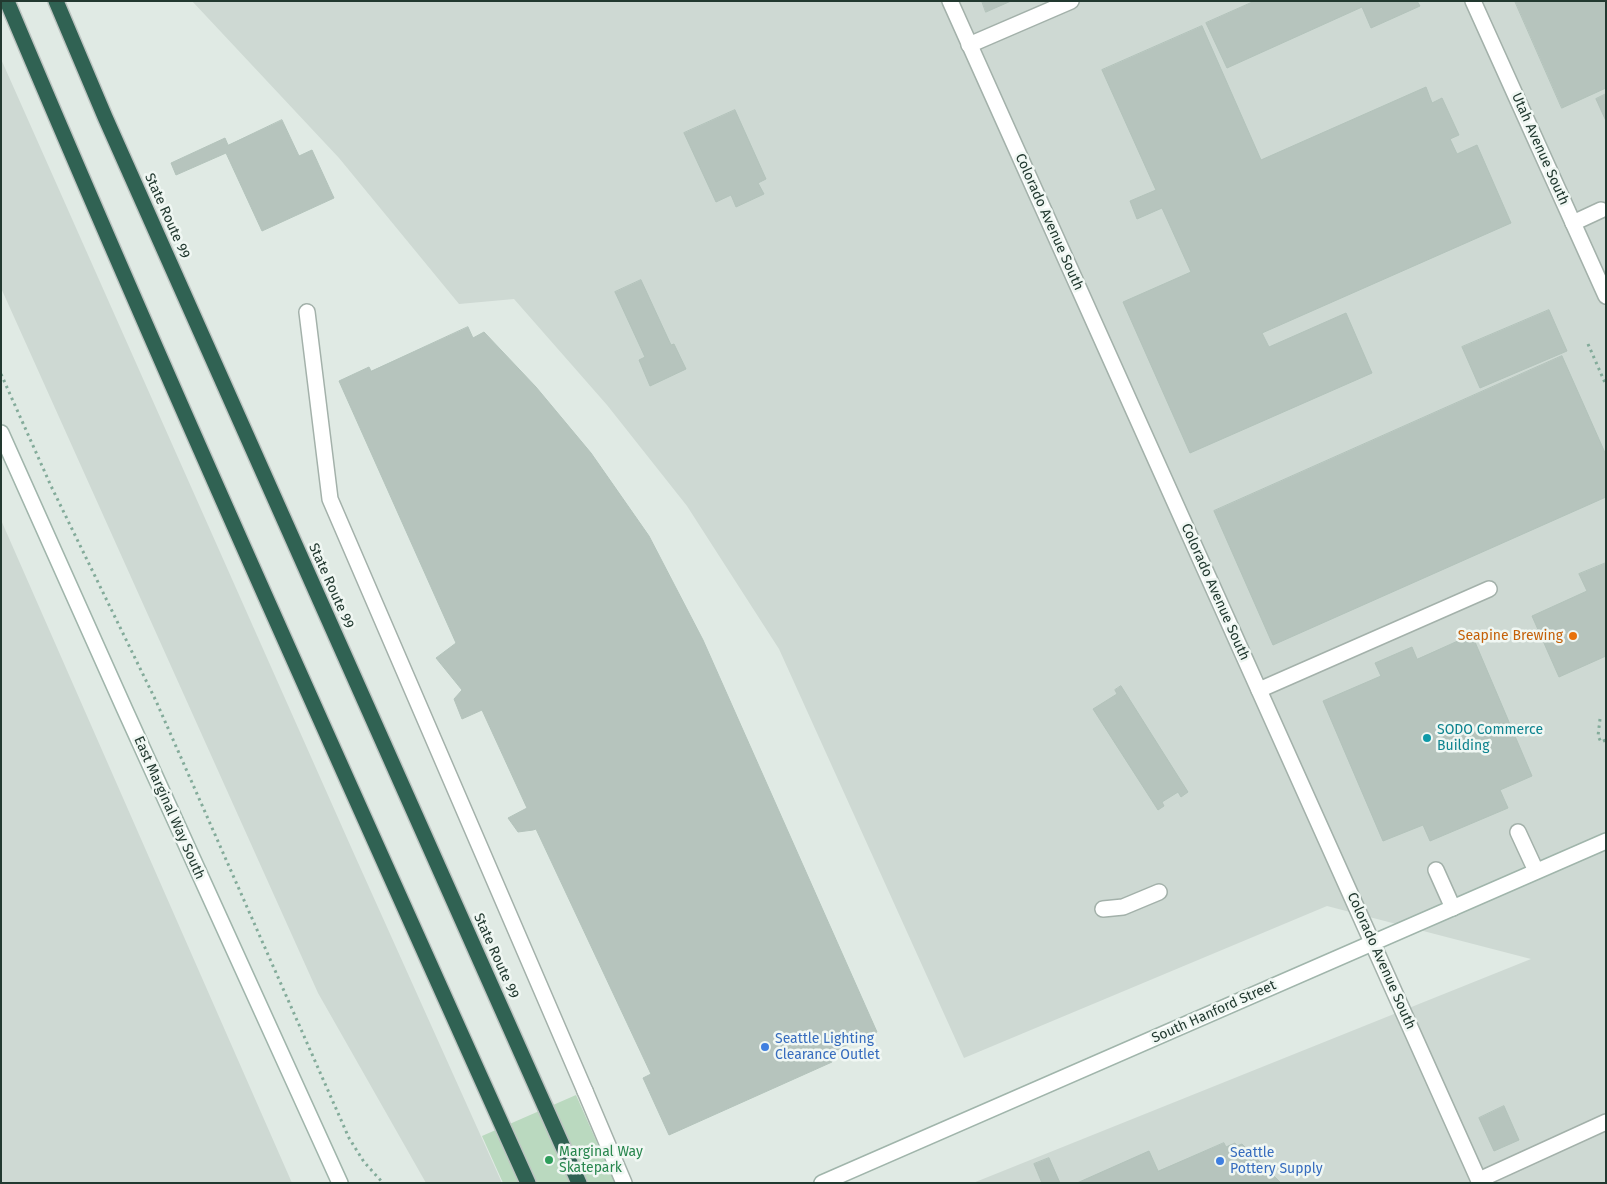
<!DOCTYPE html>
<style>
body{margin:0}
#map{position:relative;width:1607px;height:1184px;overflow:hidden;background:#e0eae4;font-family:"Fira Sans",sans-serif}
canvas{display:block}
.frame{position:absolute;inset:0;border:2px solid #223930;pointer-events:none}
</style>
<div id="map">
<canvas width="1607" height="1184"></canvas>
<div class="frame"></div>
</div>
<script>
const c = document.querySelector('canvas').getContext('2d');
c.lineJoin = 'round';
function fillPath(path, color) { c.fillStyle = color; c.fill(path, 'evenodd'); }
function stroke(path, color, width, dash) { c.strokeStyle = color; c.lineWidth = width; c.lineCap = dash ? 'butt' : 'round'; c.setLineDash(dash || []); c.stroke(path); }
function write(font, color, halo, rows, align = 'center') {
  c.font = font + ' "Fira Sans",sans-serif'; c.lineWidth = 5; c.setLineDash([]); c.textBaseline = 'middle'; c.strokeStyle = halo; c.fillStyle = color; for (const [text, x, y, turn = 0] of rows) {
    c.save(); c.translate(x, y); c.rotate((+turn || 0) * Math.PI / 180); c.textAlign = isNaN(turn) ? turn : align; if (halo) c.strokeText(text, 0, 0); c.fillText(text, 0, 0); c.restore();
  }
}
fillPath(new Path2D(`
 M 192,1 L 1606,1 L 1606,1183 L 973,1183 L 1531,959 L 1327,906 L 964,1058 L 779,649 L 687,506 L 607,405 L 514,299 L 459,304 L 339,158 Z
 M 1,59 L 355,856 L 502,1183 L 426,1183 L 318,993 L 1,288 Z
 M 1,520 L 292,1183 L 1,1183 Z`), '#ced9d3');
fillPath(new Path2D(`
 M 576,1095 L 615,1183 L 503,1183 L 482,1136 Z`), '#bad9bf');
const building = new Path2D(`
 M 982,1 L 1011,1 L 986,12 Z
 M 1255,1 L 1417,1 L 1420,6 L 1371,28 L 1362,7 L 1227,68 L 1206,23 Z
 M 1515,1 L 1606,1 L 1606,88 L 1562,108 Z
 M 1202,26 L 1261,160 L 1426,87 L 1432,103 L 1442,98 L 1459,135 L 1450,139 L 1457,154 L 1477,145 L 1511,223 L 1262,333 L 1269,347 L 1346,313 L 1372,373 L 1190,453 L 1123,302 L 1191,272 L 1162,208 L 1137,219 L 1130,201 L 1156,190 L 1102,70 Z
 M 1606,94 L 1606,121 L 1596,99 Z
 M 735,110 L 766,179 L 758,183 L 764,194 L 736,207 L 731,195 L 716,202 L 684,133 Z
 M 282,120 L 299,156 L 312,150 L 334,198 L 262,231 L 226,153 L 176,175 L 171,163 L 225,138 L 228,145 Z
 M 641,280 L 671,345 L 674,344 L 686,369 L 650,386 L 639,360 L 645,357 L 615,292 Z
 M 1549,310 L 1567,351 L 1480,388 L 1462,347 Z
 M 468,327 L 473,338 L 484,332 L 536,387 L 591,453 L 649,536 L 703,640 L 877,1032 L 828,1054 L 832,1062 L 669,1135 L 643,1078 L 651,1074 L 536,829 L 533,830 L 518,832 L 508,818 L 527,808 L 482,710 L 462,719 L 454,699 L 462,690 L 436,658 L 456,643 L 339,381 L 369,367 L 371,371 Z
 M 1562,356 L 1606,455 L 1606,497 L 1273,645 L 1214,511 Z
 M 1606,563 L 1606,656 L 1559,677 L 1532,616 L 1587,591 L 1579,574 Z
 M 1472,635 L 1532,776 L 1500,790 L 1508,808 L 1430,841 L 1423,825 L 1383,841 L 1323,701 L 1381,676 L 1375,663 L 1412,647 L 1417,659 Z
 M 1121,686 L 1188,792 L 1181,797 L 1178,792 L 1162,802 L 1164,806 L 1158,810 L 1093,709 L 1117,694 L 1115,690 Z
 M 1504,1106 L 1519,1140 L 1494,1151 L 1479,1118 Z
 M 1224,1143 L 1226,1147 L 1235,1143 L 1237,1146 L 1242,1144 L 1281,1183 L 1077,1183 L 1149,1151 L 1158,1171 Z
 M 1049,1158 L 1060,1183 L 1042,1183 L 1034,1164 Z`);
fillPath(building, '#b6c4bd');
stroke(building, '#b3c3bb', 1);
const lane = new Path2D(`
 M 969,45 L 1071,1
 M 1573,223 L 1601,210
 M 307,312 L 330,499 L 585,1091
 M 1259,690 L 1489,589
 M 1518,832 L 1536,871
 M 1436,870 L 1453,908
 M 1103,909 L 1123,907 L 1159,892
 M 1479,1180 L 1606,1122`);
const street = new Path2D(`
 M 950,1 L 1480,1183
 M 1473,1 L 1606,296
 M 585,1091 L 624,1183`);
const secondary = new Path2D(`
 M 1,433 L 125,710 L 340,1183
 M 822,1183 L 1606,841`);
const highway = new Path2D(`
 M 7,1 C 174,398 352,790 528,1183
 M 56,1 L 105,117 L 579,1183`);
stroke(lane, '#a3b1aa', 18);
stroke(street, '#a3b1aa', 18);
stroke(secondary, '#a0b5ab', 18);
stroke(highway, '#bdc4c1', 18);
stroke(new Path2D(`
 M 1588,344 L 1606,385
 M 1,374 L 51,486 L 156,701 L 349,1138 L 364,1162 L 383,1183
 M 1600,719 L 1598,736 L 1601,742 L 1606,740`), '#83ab9a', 3, [2.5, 4]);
stroke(lane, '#fff', 15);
stroke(street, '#fff', 15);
stroke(secondary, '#fff', 15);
stroke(highway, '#306253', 15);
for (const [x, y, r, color] of [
 [1573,636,5,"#e8710a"],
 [1427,738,5,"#0f9aa8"],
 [765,1047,5,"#3f7fe0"],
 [549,1160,5,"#2e9e5b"],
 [1220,1161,5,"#3f7fe0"]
]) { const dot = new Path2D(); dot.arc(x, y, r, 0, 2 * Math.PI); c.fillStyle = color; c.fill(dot); stroke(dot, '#f0f7f3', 2); }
write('14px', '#223930', '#f0f7f3', [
 ["Utah Avenue South",1540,149,66],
 ["State Route 99",167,216,66],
 ["Colorado Avenue South",1049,222,66],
 ["State Route 99",331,586,66],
 ["Colorado Avenue South",1215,592,66],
 ["East Marginal Way South",169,808,66],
 ["State Route 99",496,956,66],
 ["Colorado Avenue South",1381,961,66],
 ["South Hanford Street",1214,1012,-24]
]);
write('14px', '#c56008', '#f0f7f3', [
 ["Seapine Brewing",1563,636]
], 'right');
write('14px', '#0d838f', '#f0f7f3', [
 ["SODO Commerce",1437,730],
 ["Building",1437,746]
], 'left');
write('14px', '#366cbe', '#f0f7f3', [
 ["Seattle Lighting",775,1039],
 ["Clearance Outlet",775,1055],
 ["Seattle",1230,1153],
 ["Pottery Supply",1230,1169]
], 'left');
write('14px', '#27864d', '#f0f7f3', [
 ["Marginal Way",559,1152],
 ["Skatepark",559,1168]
], 'left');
</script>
